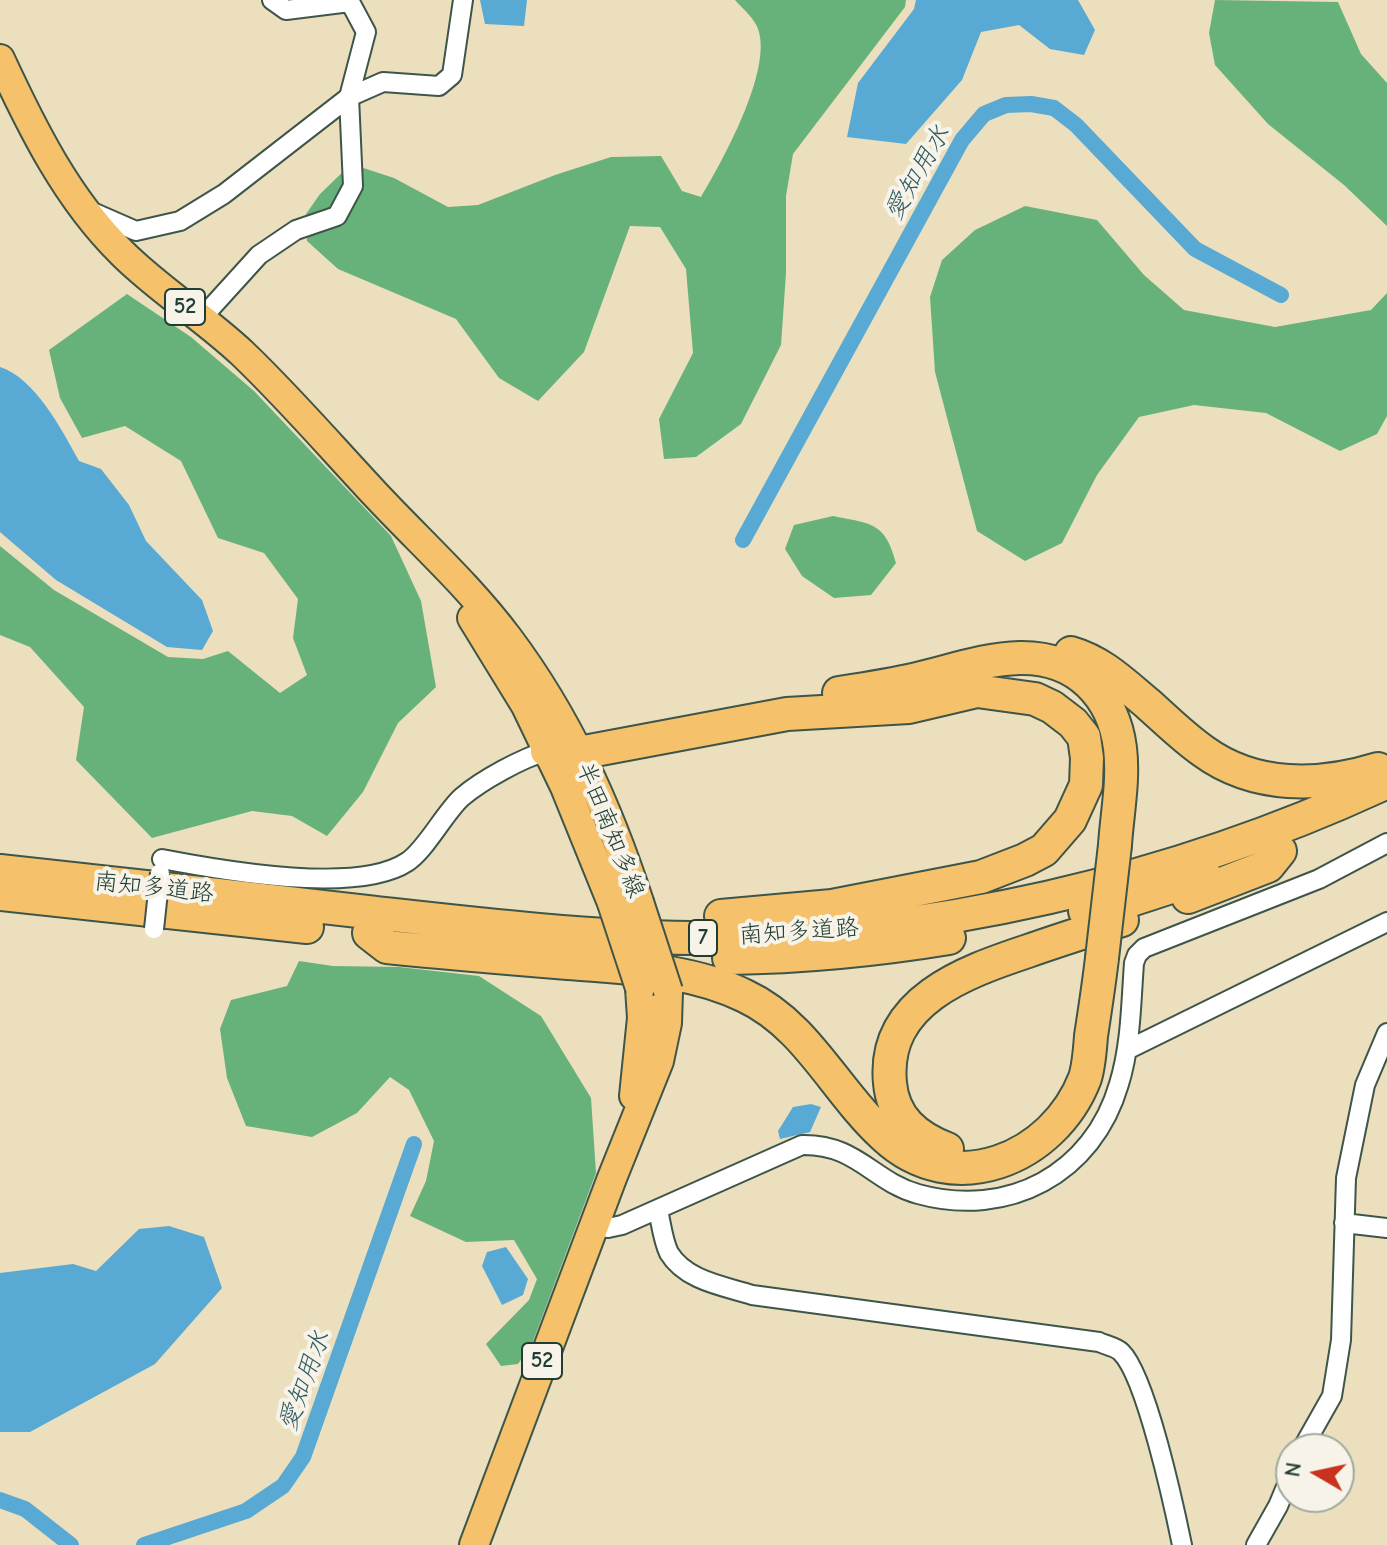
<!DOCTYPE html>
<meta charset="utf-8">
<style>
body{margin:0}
#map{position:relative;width:1387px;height:1545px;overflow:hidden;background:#ecdfbd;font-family:"Comic Neue",sans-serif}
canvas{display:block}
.north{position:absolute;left:1275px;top:1433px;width:80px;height:80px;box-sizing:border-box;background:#f7f3e8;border:2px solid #a1aaa0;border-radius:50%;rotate:279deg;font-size:22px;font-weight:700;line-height:32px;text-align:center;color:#1f3d34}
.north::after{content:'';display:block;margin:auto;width:28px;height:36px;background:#c8321e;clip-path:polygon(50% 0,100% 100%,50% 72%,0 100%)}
</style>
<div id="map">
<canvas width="1387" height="1545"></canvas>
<div class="north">N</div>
</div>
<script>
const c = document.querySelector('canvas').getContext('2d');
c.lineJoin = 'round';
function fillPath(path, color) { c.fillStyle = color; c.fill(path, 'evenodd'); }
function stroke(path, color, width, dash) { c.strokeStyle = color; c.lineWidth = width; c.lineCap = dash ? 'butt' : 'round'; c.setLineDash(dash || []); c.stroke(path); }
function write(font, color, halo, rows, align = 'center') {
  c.font = font + ' "Comic Neue","Klee One",sans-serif'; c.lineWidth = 8; c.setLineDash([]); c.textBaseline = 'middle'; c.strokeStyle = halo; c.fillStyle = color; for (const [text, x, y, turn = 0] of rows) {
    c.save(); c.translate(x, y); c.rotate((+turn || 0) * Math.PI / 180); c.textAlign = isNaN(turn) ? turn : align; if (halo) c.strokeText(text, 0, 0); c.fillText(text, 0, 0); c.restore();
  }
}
fillPath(new Path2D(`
 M 735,0 L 906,0 L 905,7 L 793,154 L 786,196 L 786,273 L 781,345 L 741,424 L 696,457 L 664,459 L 659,419 L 693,353 L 686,269 L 660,227 L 630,226 L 584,352 L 538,401 L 499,378 L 456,319 L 338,269 L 307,241 L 306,214 L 320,194 L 351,164 L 394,178 L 448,207 L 478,205 L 555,175 L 611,157 L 661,156 L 682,191 L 701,197 C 722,162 773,70 758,29 C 755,19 742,8 735,0 Z
 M 1215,0 L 1338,2 L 1361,54 L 1387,83 L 1387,226 L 1344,185 L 1268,124 L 1215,65 L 1209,33 Z
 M 1025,206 L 1097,220 L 1144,275 L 1184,310 L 1275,327 L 1371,310 L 1387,293 L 1387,416 L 1377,434 L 1340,451 L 1266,413 L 1194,405 L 1139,417 L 1097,475 L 1062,543 L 1025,561 L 977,531 L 935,372 L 930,297 L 942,260 L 975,230 Z
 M 127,294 L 191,337 L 254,391 L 391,536 L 421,601 L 436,687 L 398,723 L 363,792 L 327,836 L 292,816 L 252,811 L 152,838 L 76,760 L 84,707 L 30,647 L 0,635 L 0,546 L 54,590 L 168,657 L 203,659 L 228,651 L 280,693 L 307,675 L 293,638 L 298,599 L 264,553 L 218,538 L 181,461 L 125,426 L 82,438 L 60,398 L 49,350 Z
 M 833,516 C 872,524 885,522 896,563 L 871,595 L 834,598 L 802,576 L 785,549 L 794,525 Z
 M 299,961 L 333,966 L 399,967 L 479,976 L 541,1016 L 591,1098 L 596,1173 L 532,1344 L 518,1364 L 501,1366 L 486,1344 L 529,1300 L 537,1279 L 514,1240 L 466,1242 L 410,1216 L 426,1181 L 434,1141 L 409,1090 L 390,1077 L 357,1113 L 312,1137 L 246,1126 L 227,1078 L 220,1029 L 231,1000 L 287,986 Z`), '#67b27b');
fillPath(new Path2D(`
 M 480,0 L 527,0 L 524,26 L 485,24 Z
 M 916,0 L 1078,0 L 1095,30 L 1084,55 L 1050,49 L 1019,25 L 981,32 L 962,80 L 906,144 L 847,137 L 858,83 L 914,9 Z
 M 0,367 C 35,378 62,430 79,461 L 101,469 L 129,505 L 146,541 L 202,600 L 213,631 L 202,650 L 167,647 L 56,580 L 0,532 Z
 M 811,1104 L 821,1107 L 810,1132 L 780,1139 L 778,1131 L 793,1107 Z
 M 169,1226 L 204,1237 L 222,1288 L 155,1364 L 30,1432 L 0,1432 L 0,1273 L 73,1264 L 96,1271 L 139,1229 Z
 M 506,1247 L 528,1279 L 523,1295 L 502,1305 L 482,1266 L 487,1252 Z`), '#58a9d3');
stroke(new Path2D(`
 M 743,540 L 962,140 L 984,114 L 1006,105 L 1031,104 L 1054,108 L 1076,125 L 1195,249 L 1281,295
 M 0,1500 L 25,1509 L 71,1545
 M 144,1545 L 246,1511 L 283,1486 L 303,1457 L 414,1144`), '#58a9d3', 16);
const street = new Path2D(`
 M 88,210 L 136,231 L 180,221 L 224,194 L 349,97 L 383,82 L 439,86 L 452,75 L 463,0
 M 200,320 L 259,255 L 296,230 L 337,216 L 353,186 L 349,97 L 366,32 L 350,2 L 286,10 L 272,0
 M 162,859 C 219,870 357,895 407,862 C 425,851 445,812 462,797 C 482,780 522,758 547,751
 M 1127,1050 L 1387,922
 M 658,1210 C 661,1223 663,1241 669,1253 C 686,1281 724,1286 752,1295 L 1099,1342 C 1105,1345 1116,1347 1121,1352 C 1146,1376 1174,1506 1182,1545
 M 1344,1223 L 1387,1228
 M 595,1225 L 608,1228 L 622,1225 L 802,1145 C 857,1144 872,1181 918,1194 C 1008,1219 1093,1174 1119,1084 C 1131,1045 1131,1003 1134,963 L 1137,955 L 1144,948 L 1319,879 L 1387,843
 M 1302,1449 L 1332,1396 L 1341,1340 L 1346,1178 L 1365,1085 L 1387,1033
 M 1256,1545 L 1278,1506 L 1291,1475`);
const primary = new Path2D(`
 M 0,59 C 32,128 67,199 122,253 C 159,290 205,318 243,354 C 290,399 332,448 376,495 C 420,542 469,586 508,638 C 568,718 608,807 639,902
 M 472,618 L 526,706 L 565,787 L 612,903
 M 634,1096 L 642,1018 L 640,988
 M 474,1545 L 612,1178 L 659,1061 L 667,1023 L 668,991`);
const highway = new Path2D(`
 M 1071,653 C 1102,662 1123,683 1147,703 C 1165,719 1183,737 1203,751 C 1255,789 1320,787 1378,769
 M 839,693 C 865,689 891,685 917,679 C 973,666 1041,637 1089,683 C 1107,700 1117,724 1120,748 C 1124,780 1117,814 1115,845
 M 547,751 L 579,753 L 787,714 L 909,707 L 977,691 L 1035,699 L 1052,707 L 1073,723 L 1084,737 L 1087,758 L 1086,785 L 1070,820 L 1044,850 L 1025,860 L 981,877 L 832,906 L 721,916
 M 0,871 C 122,884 245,898 367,912 C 475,924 583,937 692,938 C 927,939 1175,881 1387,782
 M 0,894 L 307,927
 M 1188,897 L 1268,866 L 1280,851
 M 1085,911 L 1125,902 L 1205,876
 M 369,933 L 387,947 C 447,953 507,958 568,963 C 628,968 690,969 745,996 C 807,1025 835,1091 884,1136 C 953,1201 1054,1159 1085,1078 C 1089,1065 1090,1050 1091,1036 C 1095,1010 1099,984 1102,958
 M 729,958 C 803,957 876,950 949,938
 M 947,1149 C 916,1137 893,1118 890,1083 C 882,1001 965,972 1028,951 C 1059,940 1091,930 1122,920`);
stroke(street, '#3e5549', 22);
stroke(primary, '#3e5549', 32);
stroke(highway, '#3e5549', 36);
stroke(street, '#fff', 18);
stroke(primary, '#f5c16b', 28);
stroke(highway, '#f5c16b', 32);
const streetBridge = new Path2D(`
 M 154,929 L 160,873`);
const primaryBridge = new Path2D(`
 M 639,902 L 668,991
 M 612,903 L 640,988`);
const highwayBridge = new Path2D(`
 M 1102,958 L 1115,845`);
stroke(streetBridge, '#3e5549', 22, []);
stroke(primaryBridge, '#3e5549', 32, []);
stroke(highwayBridge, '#3e5549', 36, []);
stroke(streetBridge, '#fff', 18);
stroke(primaryBridge, '#f5c16b', 28);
stroke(highwayBridge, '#f5c16b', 32);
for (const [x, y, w] of [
 [185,307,40],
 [703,938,28],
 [542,1361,40]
]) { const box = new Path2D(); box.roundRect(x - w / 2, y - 18, w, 36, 6); c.fillStyle = '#f7f3e8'; c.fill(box); stroke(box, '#1f3d34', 2); }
write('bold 22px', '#1f3d34', null, [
 ["52",185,307],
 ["7",703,938],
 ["52",542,1361]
]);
write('24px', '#1f3d34', '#f7f3e8', [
 ["半田南知多線",610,830,68],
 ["南知多道路",154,888,6],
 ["南知多道路",799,932,-4]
]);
write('italic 26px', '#305d64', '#f7f3e8', [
 ["愛知用水",918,173,-60],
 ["愛知用水",305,1381,-70]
]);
</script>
